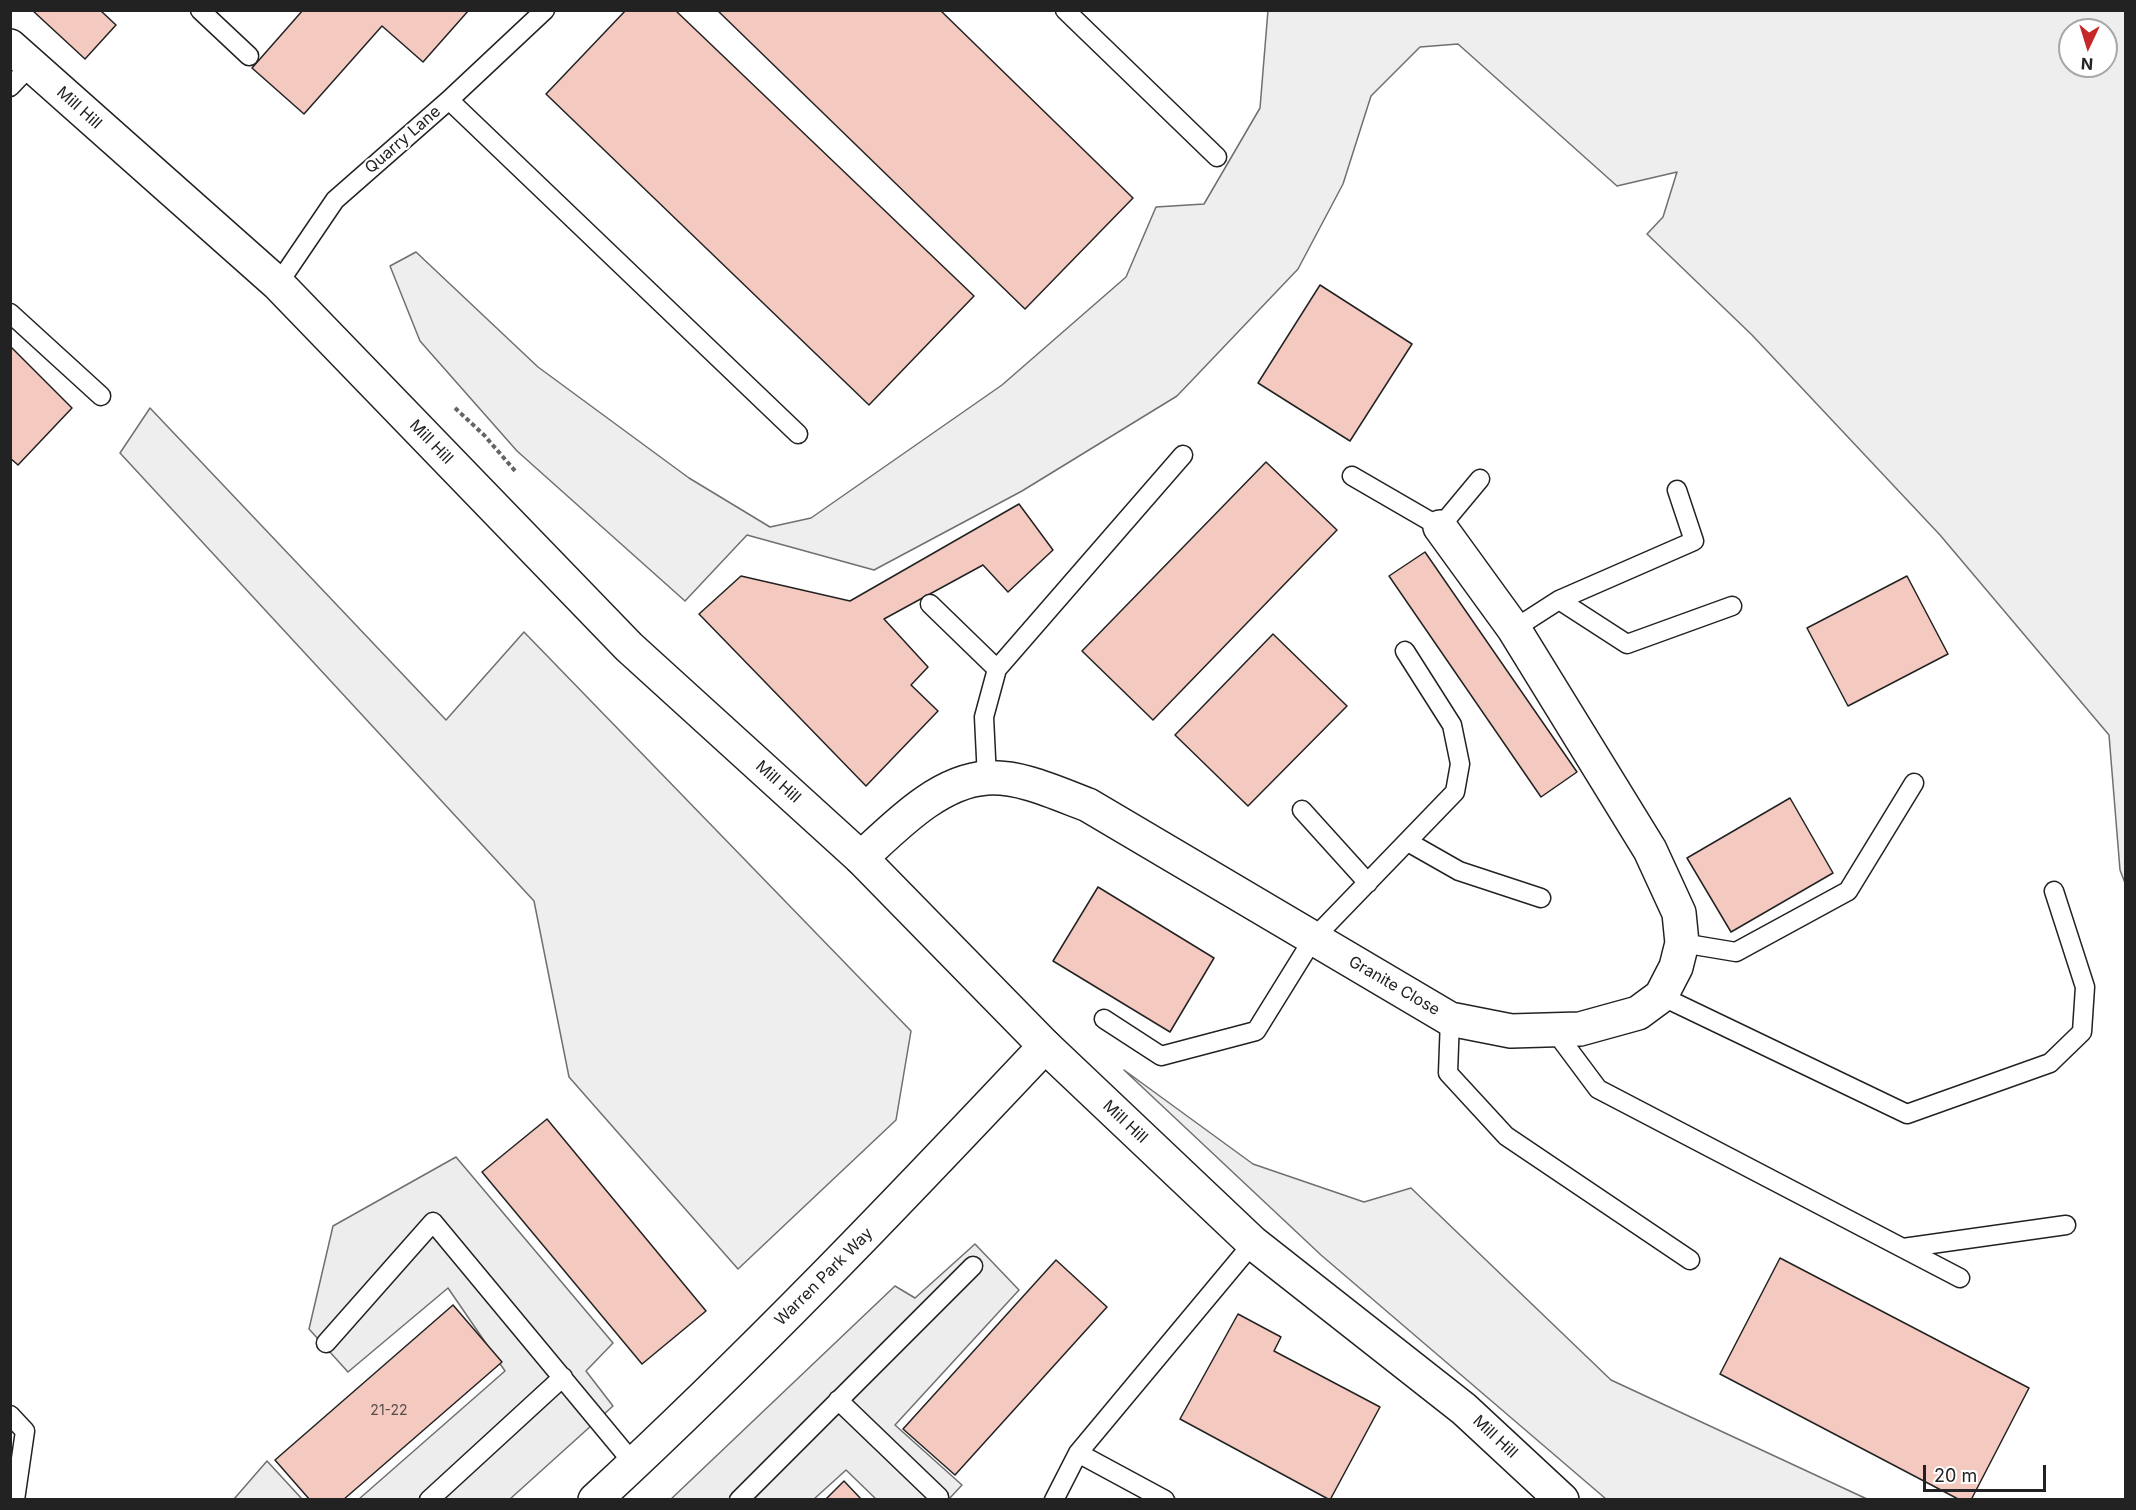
<!DOCTYPE html>
<style>
body{margin:0}
#map{position:relative;width:2136px;height:1510px;overflow:hidden;background:#fff;font-family:Inter,sans-serif}
canvas{display:block}
.frame{position:absolute;inset:0;border:12px solid #222;pointer-events:none}
.north{position:absolute;left:2058px;top:18px;width:60px;height:60px;box-sizing:border-box;background:#fff;border:2px solid #a7a7a7;border-radius:50%;rotate:184deg;font-size:16px;font-weight:700;line-height:24px;text-align:center;color:#222}
.north::after{content:'';display:block;margin:auto;width:21px;height:27px;background:#c62828;clip-path:polygon(50% 0,100% 100%,50% 72%,0 100%)}
.scale{position:absolute;left:1923px;top:1465px;width:123px;height:27px;box-sizing:border-box;border:3px solid #222;border-top:0;padding-left:8px;font-size:18px;line-height:21px;white-space:nowrap;color:#222;-webkit-text-stroke:4px #fff;paint-order:stroke}
</style>
<div id="map">
<canvas width="2136" height="1510"></canvas>
<div class="frame"></div>
<div class="north">N</div>
<div class="scale">20 m</div>
</div>
<script>
const c = document.querySelector('canvas').getContext('2d');
c.lineJoin = 'round';
function fillPath(path, color) { c.fillStyle = color; c.fill(path, 'evenodd'); }
function stroke(path, color, width, dash) { c.strokeStyle = color; c.lineWidth = width; c.lineCap = dash ? 'butt' : 'round'; c.setLineDash(dash || []); c.stroke(path); }
function write(font, color, halo, rows, align = 'center') {
  c.font = font + ' Inter,sans-serif'; c.lineWidth = 4.5; c.setLineDash([]); c.textBaseline = 'middle'; c.strokeStyle = halo; c.fillStyle = color; for (const [text, x, y, turn = 0] of rows) {
    c.save(); c.translate(x, y); c.rotate((+turn || 0) * Math.PI / 180); c.textAlign = isNaN(turn) ? turn : align; if (halo) c.strokeText(text, 0, 0); c.fillText(text, 0, 0); c.restore();
  }
}
const green = new Path2D(`
 M 1268,10 L 2125,11 L 2125,883 L 2120,870 L 2109,735 L 1940,535 L 1752,335 L 1647,234 L 1663,217 L 1677,172 L 1617,186 L 1458,44 L 1420,47 L 1371,96 L 1343,184 L 1298,269 L 1177,396 L 1022,491 L 874,570 L 747,535 L 685,601 L 517,451 L 420,341 L 390,266 L 416,252 L 538,367 L 689,478 L 770,527 L 811,518 L 1002,385 L 1126,277 L 1156,207 L 1204,204 L 1260,108 ZM 2070,30 L 2106,30 L 2106,66 L 2070,66 Z
 M 150,408 L 446,720 L 524,632 L 911,1031 L 896,1120 L 738,1269 L 569,1077 L 534,901 L 120,453 Z
 M 1124,1070 L 1253,1164 L 1364,1202 L 1411,1188 L 1611,1380 L 1867,1499 L 1606,1499 L 1321,1255 Z`);
fillPath(green, '#eee');
stroke(green, '#6f6f6f', 1.5);
const parking = new Path2D(`
 M 456,1157 L 613,1343 L 586,1371 L 613,1406 L 510,1499 L 359,1499 L 505,1371 L 448,1288 L 348,1372 L 309,1329 L 333,1226 Z
 M 975,1244 L 1019,1290 L 895,1425 L 962,1485 L 949,1499 L 876,1499 L 846,1470 L 814,1499 L 670,1500 L 895,1286 L 915,1298 Z
 M 267,1461 L 302,1499 L 234,1499 Z`);
fillPath(parking, '#ededed');
stroke(parking, '#6f6f6f', 1.5);
const building = new Path2D(`
 M 32,10 L 100,10 L 116,25 L 85,59 Z
 M 303,10 L 469,10 L 423,62 L 382,26 L 304,114 L 252,68 Z
 M 626,10 L 675,10 L 974,296 L 869,405 L 546,94 Z
 M 717,10 L 940,10 L 1133,198 L 1025,309 Z
 M 1320,285 L 1412,344 L 1350,441 L 1258,383 Z
 M 10,346 L 72,408 L 18,465 L 10,458 Z
 M 1266,462 L 1337,530 L 1153,720 L 1082,651 Z
 M 1019,504 L 1053,550 L 1008,592 L 983,565 L 884,619 L 928,667 L 911,685 L 938,711 L 866,786 L 699,614 L 741,576 L 850,601 Z
 M 1425,552 L 1577,772 L 1541,797 L 1389,576 Z
 M 1907,576 L 1948,654 L 1848,706 L 1807,628 Z
 M 1273,634 L 1347,706 L 1248,806 L 1175,735 Z
 M 1790,798 L 1833,873 L 1731,932 L 1687,858 Z
 M 1098,887 L 1214,958 L 1170,1032 L 1053,961 Z
 M 547,1119 L 706,1311 L 642,1364 L 482,1172 Z
 M 1780,1258 L 2029,1388 L 1971,1500 L 1960,1500 L 1720,1374 Z
 M 1056,1260 L 1107,1307 L 955,1475 L 903,1429 Z
 M 453,1305 L 502,1362 L 343,1500 L 310,1500 L 275,1460 Z
 M 1238,1314 L 1281,1337 L 1274,1351 L 1380,1407 L 1330,1500 L 1180,1419 Z
 M 844,1481 L 862,1500 L 825,1500 Z`);
fillPath(building, '#f3c9c0');
stroke(building, '#222', 1.5);
const service = new Path2D(`
 M 200,10 L 249,56
 M 1065,10 L 1217,157
 M 10,87 L 31,65
 M 449,100 L 798,434
 M 278,284 L 335,200 L 449,100 L 545,10
 M 10,313 L 101,396
 M 1352,476 L 1440,527 L 1480,479
 M 1559,600 L 1694,541 L 1677,490
 M 930,604 L 997,669
 M 1514,629 L 1559,600 L 1627,644 L 1732,606
 M 987,778 L 984,717 L 997,669 L 1183,455
 M 1302,810 L 1368,883
 M 1408,842 L 1459,871 L 1541,898
 M 1682,943 L 1736,952 L 1848,891 L 1914,783
 M 1661,996 L 1907,1114 L 2050,1063 L 2082,1032 L 2085,987 L 2054,891
 M 1104,1019 L 1161,1056 L 1256,1031 L 1313,939 L 1455,792 L 1460,764 L 1452,725 L 1405,651
 M 1450,1019 L 1448,1073 L 1506,1136 L 1690,1260
 M 1554,1030 L 1598,1089 L 1960,1278
 M 1903,1248 L 2066,1225
 M 326,1343 L 433,1222 L 634,1464
 M 838,1400 L 939,1497
 M 10,1415 L 25,1431 L 15,1500
 M 1078,1453 L 1165,1500
 M 429,1500 L 563,1377
 M 739,1500 L 973,1266
 M 1054,1500 L 1078,1453 L 1253,1243`);
const minor = new Path2D(`
 M 861,858 C 895,827 938,781 987,778 C 1021,776 1056,793 1088,805 L 1450,1019 L 1511,1031 L 1580,1029 L 1638,1013 L 1661,996 L 1676,967 L 1682,943 L 1679,913 L 1650,850 L 1514,629 L 1440,527
 M 595,1500 C 752,1355 899,1201 1045,1046`);
const secondary = new Path2D(`
 M 10,46 L 278,284 L 629,647 L 861,858 L 1045,1046 L 1253,1243 L 1464,1409 L 1562,1500`);
stroke(service, '#222', 21);
stroke(minor, '#222', 36);
stroke(secondary, '#222', 36);
stroke(new Path2D(`
 M 455,408 L 484,435 L 516,472`), '#646464', 4, [4.5, 3]);
stroke(service, '#fff', 18);
stroke(minor, '#fff', 33);
stroke(secondary, '#fff', 33);
write('14px', '#564c4a', null, [
 ["21-22",389,1411]
]);
write('16px', '#222', '#fff', [
 ["Mill Hill",79,108,42],
 ["Quarry Lane",403,140,-41],
 ["Mill Hill",431,442,46],
 ["Mill Hill",778,782,42],
 ["Granite Close",1394,986,30],
 ["Mill Hill",1125,1122,43],
 ["Warren Park Way",824,1277,-45],
 ["Mill Hill",1495,1437,43]
]);
</script>
